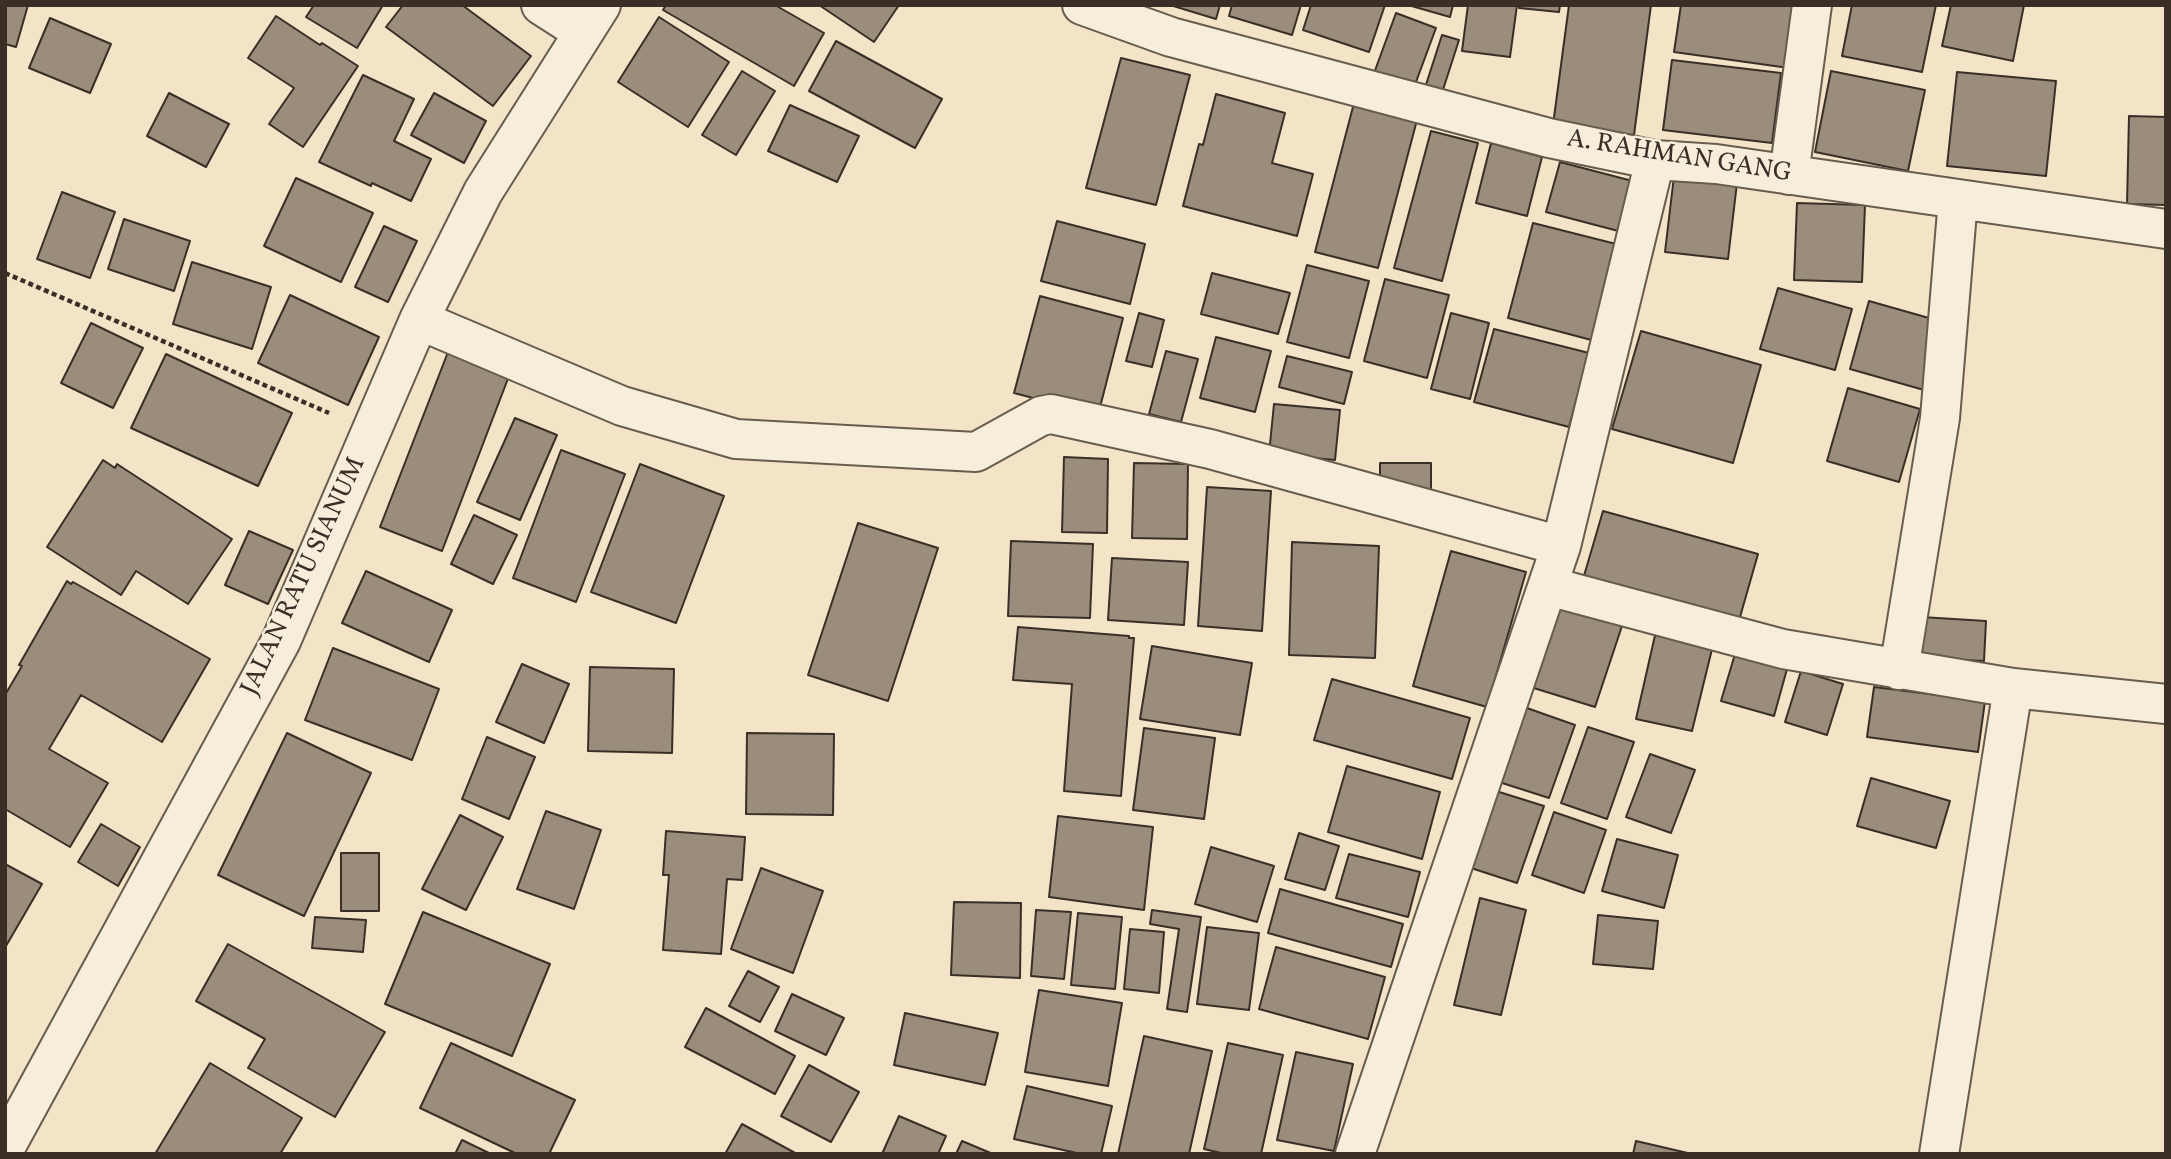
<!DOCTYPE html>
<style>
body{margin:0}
#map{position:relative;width:2171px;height:1159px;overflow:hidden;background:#f3e4c8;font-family:Vollkorn,serif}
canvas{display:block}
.frame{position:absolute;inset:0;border:7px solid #3a2f27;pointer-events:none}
</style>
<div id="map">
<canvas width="2171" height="1159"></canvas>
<div class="frame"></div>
</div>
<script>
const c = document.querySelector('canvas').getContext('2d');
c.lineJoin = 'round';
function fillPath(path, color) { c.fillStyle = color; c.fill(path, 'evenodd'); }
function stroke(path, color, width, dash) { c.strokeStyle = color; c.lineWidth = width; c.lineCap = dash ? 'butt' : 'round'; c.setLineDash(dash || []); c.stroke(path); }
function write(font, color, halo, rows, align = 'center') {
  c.font = font + ' Vollkorn,serif'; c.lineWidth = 5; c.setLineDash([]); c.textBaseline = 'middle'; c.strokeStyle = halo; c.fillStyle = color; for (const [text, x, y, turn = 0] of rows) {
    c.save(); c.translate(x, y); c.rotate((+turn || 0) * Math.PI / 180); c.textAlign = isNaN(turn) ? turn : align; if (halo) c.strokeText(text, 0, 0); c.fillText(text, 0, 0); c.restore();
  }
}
const building = new Path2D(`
 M 5,5 L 28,5 L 16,47 L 5,44 Z
 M 314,5 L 383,5 L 357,48 L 306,17 Z
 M 403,5 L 462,5 L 531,56 L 493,106 L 386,27 Z
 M 666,5 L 775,5 L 824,33 L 794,86 L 663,10 Z
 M 819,5 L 899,5 L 874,42 Z
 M 1170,5 L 1220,5 L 1216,19 Z
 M 1232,5 L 1301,5 L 1292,35 L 1229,16 Z
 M 1311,5 L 1385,5 L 1369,52 L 1303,30 Z
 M 1408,5 L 1453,5 L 1450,17 Z
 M 1468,5 L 1517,5 L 1510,57 L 1462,51 Z
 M 1519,5 L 1560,5 L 1559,12 L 1519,8 Z
 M 1569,5 L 1651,5 L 1634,135 L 1553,125 Z
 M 1681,5 L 1798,5 L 1789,68 L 1674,52 Z
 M 1852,5 L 1936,5 L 1922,72 L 1842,56 Z
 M 1951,5 L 2024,5 L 2013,61 L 1942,46 Z
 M 1396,13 L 1436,28 L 1413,90 L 1373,76 Z
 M 276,16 L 320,45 L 322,43 L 358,66 L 303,147 L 269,124 L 294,88 L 248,58 Z
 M 659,17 L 729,62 L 688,127 L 618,82 Z
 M 50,18 L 111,44 L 90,93 L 29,68 Z
 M 1442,35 L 1459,40 L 1440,99 L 1423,94 Z
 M 836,41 L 942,99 L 915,148 L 809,91 Z
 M 1121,58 L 1190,75 L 1156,205 L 1086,188 Z
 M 1672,60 L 1781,73 L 1772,143 L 1663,130 Z
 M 742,71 L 775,91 L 736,155 L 702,135 Z
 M 1831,71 L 1925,90 L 1908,171 L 1815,152 Z
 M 1957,72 L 2056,81 L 2046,176 L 1947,166 Z
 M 363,75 L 414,99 L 394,141 L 431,159 L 411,201 L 372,183 L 371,186 L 319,162 Z
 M 169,93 L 229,124 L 206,167 L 147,136 Z
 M 434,93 L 486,121 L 464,163 L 411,135 Z
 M 1216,94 L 1285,113 L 1272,163 L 1313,174 L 1297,236 L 1183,206 L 1199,144 L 1203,145 Z
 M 1354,103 L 1417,120 L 1378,268 L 1315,252 Z
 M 790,105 L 859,136 L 837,182 L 768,151 Z
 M 2129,116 L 2166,117 L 2166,205 L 2127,204 Z
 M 1431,131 L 1478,143 L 1442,281 L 1394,268 Z
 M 1491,143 L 1542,157 L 1527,216 L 1476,203 Z
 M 1560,162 L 1640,183 L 1626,233 L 1546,212 Z
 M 1674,176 L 1737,183 L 1728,259 L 1665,252 Z
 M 296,178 L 373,213 L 341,282 L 264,246 Z
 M 62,192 L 115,212 L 90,278 L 37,259 Z
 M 1797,203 L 1865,205 L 1862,282 L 1794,280 Z
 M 124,219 L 190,241 L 174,291 L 108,269 Z
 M 1057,221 L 1145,244 L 1130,304 L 1041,281 Z
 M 1533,223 L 1624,246 L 1599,342 L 1508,318 Z
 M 384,226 L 417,241 L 388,302 L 355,287 Z
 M 192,262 L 271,287 L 252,349 L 173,324 Z
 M 1307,265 L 1369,281 L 1349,358 L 1287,342 Z
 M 1212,273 L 1290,293 L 1278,334 L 1201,314 Z
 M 1385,279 L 1449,295 L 1427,378 L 1364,361 Z
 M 1778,288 L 1852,309 L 1835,370 L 1760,349 Z
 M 290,295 L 379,337 L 348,405 L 258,363 Z
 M 1040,296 L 1123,318 L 1098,415 L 1014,393 Z
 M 1869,301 L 1943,322 L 1924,390 L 1850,369 Z
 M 1139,313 L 1164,320 L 1152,367 L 1126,361 Z
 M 1451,313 L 1489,323 L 1470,399 L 1431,389 Z
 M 91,323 L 143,348 L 113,408 L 61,383 Z
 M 1494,329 L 1589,353 L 1569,427 L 1474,402 Z
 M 1641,331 L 1761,365 L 1733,463 L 1612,429 Z
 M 1216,337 L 1271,351 L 1255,412 L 1200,398 Z
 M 1166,351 L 1198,359 L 1181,422 L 1149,414 Z
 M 448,352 L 509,376 L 442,551 L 380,527 Z
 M 166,354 L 292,413 L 258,486 L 131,428 Z
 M 1287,356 L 1352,372 L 1344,404 L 1279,387 Z
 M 1848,388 L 1920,409 L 1899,482 L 1827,461 Z
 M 1274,404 L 1340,410 L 1335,460 L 1269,454 Z
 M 515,418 L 557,435 L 520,520 L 477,502 Z
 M 561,450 L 625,474 L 576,602 L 513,578 Z
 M 1064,457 L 1108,459 L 1107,533 L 1062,532 Z
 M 103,460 L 115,468 L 117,464 L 232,539 L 188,604 L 136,571 L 121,595 L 47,547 Z
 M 1134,463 L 1188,464 L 1187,539 L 1132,538 Z
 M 1380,463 L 1431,463 L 1431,489 L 1380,489 Z
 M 640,464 L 724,496 L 676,623 L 591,592 Z
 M 1207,487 L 1271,491 L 1262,631 L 1198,626 Z
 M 1603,511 L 1758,554 L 1736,631 L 1581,586 Z
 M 474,515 L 517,535 L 493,584 L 451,564 Z
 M 858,523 L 938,548 L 888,701 L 808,675 Z
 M 249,531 L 293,550 L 268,604 L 225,585 Z
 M 1011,541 L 1093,544 L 1090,618 L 1008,616 Z
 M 1292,542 L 1379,546 L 1375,658 L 1289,655 Z
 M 1451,551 L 1526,572 L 1487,707 L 1413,686 Z
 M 1112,558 L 1188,562 L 1184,625 L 1108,620 Z
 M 366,571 L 452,610 L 429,662 L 342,623 Z
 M 67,581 L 71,584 L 73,582 L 210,659 L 162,742 L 81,695 L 49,749 L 108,783 L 70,847 L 5,809 L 5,695 L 22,666 L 19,665 Z
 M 1553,597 L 1624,620 L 1595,707 L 1524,685 Z
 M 1921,617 L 1986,621 L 1984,661 L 1918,658 Z
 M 1018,627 L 1129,636 L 1129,638 L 1134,638 L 1121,796 L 1064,791 L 1072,684 L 1013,680 Z
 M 1656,631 L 1713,645 L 1692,731 L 1636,719 Z
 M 1152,646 L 1252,663 L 1240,735 L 1140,719 Z
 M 333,648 L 439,689 L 412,760 L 305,720 Z
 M 1735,654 L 1787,669 L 1774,716 L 1721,701 Z
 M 522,664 L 569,684 L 544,743 L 496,722 Z
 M 590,667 L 674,669 L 672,753 L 588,751 Z
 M 1801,671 L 1843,684 L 1827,735 L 1785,722 Z
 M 1332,679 L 1470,718 L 1452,779 L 1314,740 Z
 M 1874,687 L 1985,701 L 1978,752 L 1867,737 Z
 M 1524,707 L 1575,725 L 1549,798 L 1499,782 Z
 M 1588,727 L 1634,742 L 1607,819 L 1561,803 Z
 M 1144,728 L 1215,738 L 1204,819 L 1133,810 Z
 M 287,733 L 371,773 L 304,916 L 218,875 Z
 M 747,733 L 834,734 L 833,815 L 746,814 Z
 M 487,737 L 535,757 L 509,819 L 462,799 Z
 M 1650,754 L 1695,770 L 1671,833 L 1626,817 Z
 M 1347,766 L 1440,792 L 1422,859 L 1328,832 Z
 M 1871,778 L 1950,801 L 1936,848 L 1857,826 Z
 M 1496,791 L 1544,806 L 1517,883 L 1471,868 Z
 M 546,811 L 601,830 L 574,909 L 517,889 Z
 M 1554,812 L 1606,830 L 1584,893 L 1532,875 Z
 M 460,815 L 503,837 L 466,910 L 422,889 Z
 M 1058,816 L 1153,827 L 1144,910 L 1049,897 Z
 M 101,824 L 140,847 L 118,886 L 78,862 Z
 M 666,831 L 745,837 L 742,880 L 727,879 L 721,954 L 663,950 L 669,875 L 663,875 Z
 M 1299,833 L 1339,846 L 1325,890 L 1285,879 Z
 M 1617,839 L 1678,855 L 1664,908 L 1602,891 Z
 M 1211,847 L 1274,866 L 1257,922 L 1195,904 Z
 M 341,853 L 379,853 L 379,911 L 341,911 Z
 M 1349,854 L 1420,872 L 1408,917 L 1336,898 Z
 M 5,864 L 42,884 L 6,946 L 5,946 Z
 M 761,868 L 823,891 L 793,973 L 731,949 Z
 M 1280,889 L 1403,924 L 1391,967 L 1268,933 Z
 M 1480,898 L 1526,910 L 1501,1015 L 1454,1005 Z
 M 954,902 L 1021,903 L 1020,978 L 951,975 Z
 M 1036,910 L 1071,912 L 1064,979 L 1031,976 Z
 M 1152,910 L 1201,917 L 1187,1012 L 1167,1009 L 1179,929 L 1150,924 Z
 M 423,912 L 550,964 L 512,1056 L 385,1004 Z
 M 1078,913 L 1122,917 L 1115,989 L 1071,985 Z
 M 1598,915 L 1658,921 L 1653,969 L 1593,964 Z
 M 315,917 L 366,920 L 363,952 L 312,948 Z
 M 1207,927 L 1259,933 L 1249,1010 L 1197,1004 Z
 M 1130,929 L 1164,932 L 1159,993 L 1124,989 Z
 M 228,944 L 385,1032 L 335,1117 L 248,1068 L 265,1039 L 196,1001 Z
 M 1276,947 L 1385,977 L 1368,1039 L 1259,1009 Z
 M 748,971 L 779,987 L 760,1022 L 729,1006 Z
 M 1039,990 L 1122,1003 L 1108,1086 L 1025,1072 Z
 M 792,994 L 844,1018 L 826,1055 L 775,1031 Z
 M 706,1008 L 795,1056 L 775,1094 L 685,1047 Z
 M 905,1013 L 998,1033 L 985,1085 L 894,1065 Z
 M 1144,1036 L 1212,1051 L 1189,1154 L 1118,1154 Z
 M 451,1043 L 575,1100 L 549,1154 L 517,1154 L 420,1108 Z
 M 1228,1043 L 1283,1055 L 1261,1154 L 1225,1154 L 1204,1149 Z
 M 1296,1052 L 1353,1064 L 1334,1151 L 1277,1140 Z
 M 210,1063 L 302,1118 L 280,1154 L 155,1154 Z
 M 809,1065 L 859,1092 L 831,1142 L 781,1116 Z
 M 1027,1086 L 1112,1106 L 1101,1154 L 1081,1154 L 1014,1139 Z
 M 899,1116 L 946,1136 L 938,1154 L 882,1154 Z
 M 742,1124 L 797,1154 L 725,1154 Z
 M 462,1140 L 491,1154 L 455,1154 Z
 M 962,1141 L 993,1154 L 956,1154 Z
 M 1636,1141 L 1692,1154 L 1633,1154 Z`);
fillPath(building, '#9a8d7b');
stroke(building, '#3a2f27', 2);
const minor = new Path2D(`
 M 541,5 L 583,32
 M 1082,5 L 1171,37 L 1549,138 L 1655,160 L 1716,164 L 2166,229
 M 1789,175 L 1812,5
 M 419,320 L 622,406 L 736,439 L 976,452 L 1041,416 L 1051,414 L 1210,449 L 1561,546
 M 1548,586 L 1783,649 L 2013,688 L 1939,1154
 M 1899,670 L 1940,418 L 1958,199
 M 2013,688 L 2166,704
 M 5,1148 L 281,641 L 419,320 L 483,192 L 601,5
 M 1355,1154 L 1561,546 L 1655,160`);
stroke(minor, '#685c4f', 42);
stroke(new Path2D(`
 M 5,273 L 329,413`), '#3a2f27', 4.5, [5, 3.5]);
stroke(minor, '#f7eddb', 38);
write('26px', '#3a2f27', '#f7eddb', [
 ["A. RAHMAN GANG",1679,158,9],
 ["JALAN RATU SIANUM",305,577,-65]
]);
</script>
